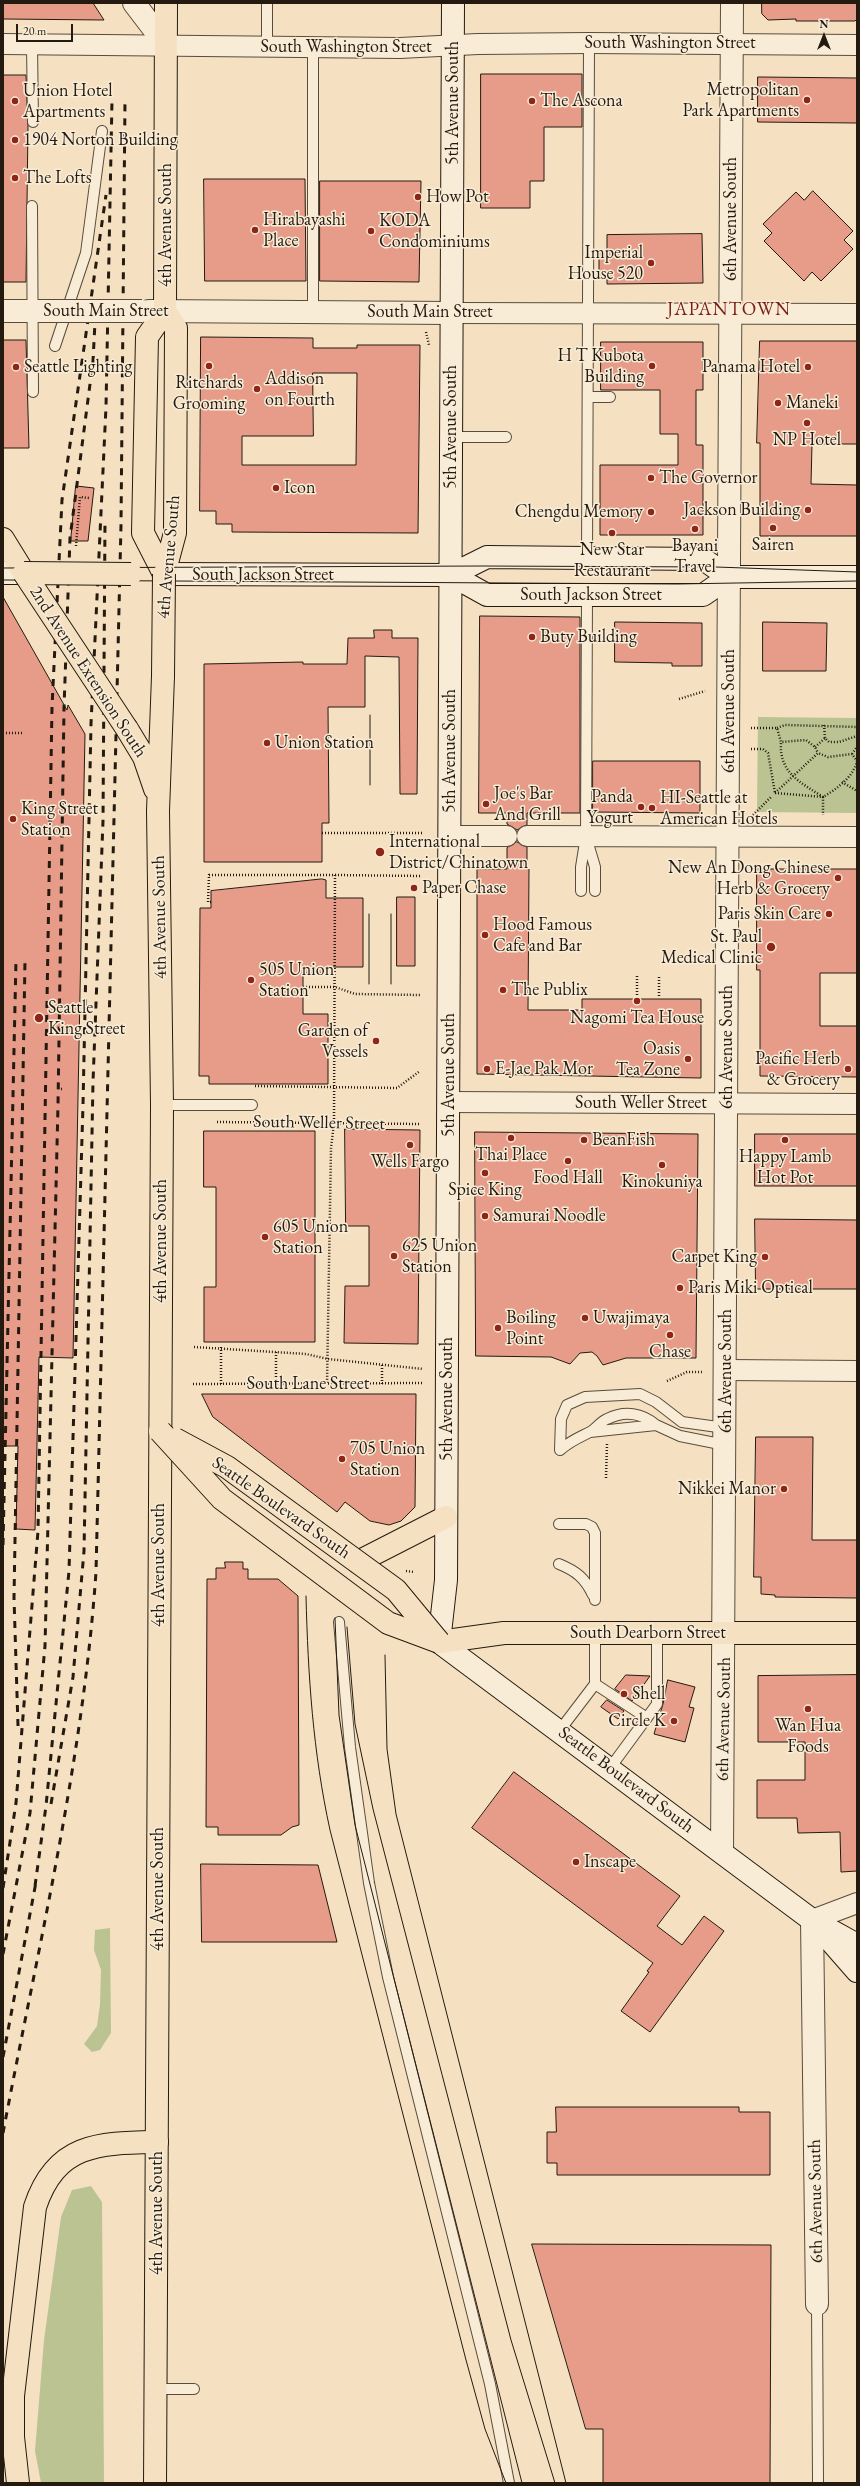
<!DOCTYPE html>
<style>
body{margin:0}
#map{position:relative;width:860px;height:2486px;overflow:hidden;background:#f5e1c1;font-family:"EB Garamond",serif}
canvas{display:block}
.frame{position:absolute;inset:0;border:4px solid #241a10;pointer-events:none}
.north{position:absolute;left:804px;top:16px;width:40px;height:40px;-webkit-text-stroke:3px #f8ecd7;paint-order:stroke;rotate:0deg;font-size:11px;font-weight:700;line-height:16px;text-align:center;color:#241a10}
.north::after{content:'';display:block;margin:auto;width:14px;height:18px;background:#241a10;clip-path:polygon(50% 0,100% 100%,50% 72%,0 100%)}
.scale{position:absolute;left:16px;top:24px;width:57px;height:18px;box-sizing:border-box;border:2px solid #241a10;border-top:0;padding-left:5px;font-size:12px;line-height:14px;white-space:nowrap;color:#241a10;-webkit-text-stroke:3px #f8ecd7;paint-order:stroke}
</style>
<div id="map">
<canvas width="860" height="2486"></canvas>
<div class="frame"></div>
<div class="north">N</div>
<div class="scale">20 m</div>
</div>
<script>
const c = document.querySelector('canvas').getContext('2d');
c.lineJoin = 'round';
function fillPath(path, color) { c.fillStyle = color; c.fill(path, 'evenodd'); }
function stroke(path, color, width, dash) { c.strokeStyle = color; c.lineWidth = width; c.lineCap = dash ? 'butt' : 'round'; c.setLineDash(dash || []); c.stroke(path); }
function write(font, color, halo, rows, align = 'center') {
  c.font = font + ' "EB Garamond",serif'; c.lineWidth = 3; c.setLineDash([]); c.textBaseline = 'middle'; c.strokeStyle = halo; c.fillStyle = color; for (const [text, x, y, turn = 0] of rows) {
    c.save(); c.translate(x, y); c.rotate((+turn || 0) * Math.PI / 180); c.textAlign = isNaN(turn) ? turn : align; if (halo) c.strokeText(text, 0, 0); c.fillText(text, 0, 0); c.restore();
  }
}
fillPath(new Path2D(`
 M 758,717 L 857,718 L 857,813 L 757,812 Z
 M 110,1928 L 111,2033 L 100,2050 L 92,2052 L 84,2044 L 97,2026 L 100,2004 L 101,1970 L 94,1950 L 95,1930 Z
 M 91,2186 L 102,2202 L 104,2483 L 41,2483 L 35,2451 L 44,2340 L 61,2217 L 72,2190 Z`), '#bbc393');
const building = new Path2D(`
 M 3,3 L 93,3 L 104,20 L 3,19 Z
 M 762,3 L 857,3 L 857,19 L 855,21 L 796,21 L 796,19 L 768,20 L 762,14 Z
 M 481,74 L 582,74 L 582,127 L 544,127 L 544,181 L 530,181 L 530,208 L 481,208 Z
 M 3,75 L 26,75 L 28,126 L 26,282 L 3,282 Z
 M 758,77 L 857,78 L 857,123 L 758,122 Z
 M 204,179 L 305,179 L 306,281 L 205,281 Z
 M 320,181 L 421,181 L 419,282 L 320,281 Z
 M 813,191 L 853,231 L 844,240 L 853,249 L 821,281 L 812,272 L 804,281 L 764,241 L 772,233 L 763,224 L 796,192 L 804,200 Z
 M 702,234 L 703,283 L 607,284 L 607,275 L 599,275 L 599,251 L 607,251 L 607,235 Z
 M 201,337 L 313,338 L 313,348 L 357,348 L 357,345 L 420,345 L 418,533 L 232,532 L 232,524 L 216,524 L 216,511 L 200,511 ZM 313,373 L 357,373 L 356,465 L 242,465 L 242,436 L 313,436 Z
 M 3,340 L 26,340 L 29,448 L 3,448 Z
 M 760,341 L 857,341 L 857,444 L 812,444 L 811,484 L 857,485 L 857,536 L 760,536 L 760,443 L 757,443 Z
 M 601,342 L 703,342 L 703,390 L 696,390 L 696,445 L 703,445 L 703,535 L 600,535 L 600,465 L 678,465 L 678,434 L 660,434 L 660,390 L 601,390 Z
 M 76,486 L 94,488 L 88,541 L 71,541 Z
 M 3,597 L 67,710 L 68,705 L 85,734 L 73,1358 L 39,1357 L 35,1530 L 16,1529 L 18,1446 L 3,1446 Z
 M 480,616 L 580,617 L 580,813 L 527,813 L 527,825 L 517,830 L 507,824 L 507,813 L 479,813 Z
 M 615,622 L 702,623 L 702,666 L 672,666 L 672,663 L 615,662 Z
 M 763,622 L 827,623 L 826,671 L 763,671 Z
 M 374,630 L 392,630 L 392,638 L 418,638 L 417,794 L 400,794 L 399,657 L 365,656 L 365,707 L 328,707 L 329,823 L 322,823 L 322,862 L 204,862 L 204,664 L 303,662 L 303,664 L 347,664 L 348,638 L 374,638 Z
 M 593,761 L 700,761 L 700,813 L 593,812 Z
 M 517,842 L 527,847 L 527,869 L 529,869 L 528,1010 L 582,1010 L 582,999 L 701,999 L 701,1078 L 477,1074 L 477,869 L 507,869 L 507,848 Z
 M 757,869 L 857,869 L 857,973 L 820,973 L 820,1026 L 857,1026 L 857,1077 L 760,1076 L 760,970 L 757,970 Z
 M 322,879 L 326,880 L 326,898 L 363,898 L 363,967 L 326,967 L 327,973 L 303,973 L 303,1014 L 328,1014 L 328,1084 L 209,1084 L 209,1076 L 199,1076 L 200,908 L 211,908 L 211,891 Z
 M 397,897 L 415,897 L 415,966 L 397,966 Z
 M 345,1129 L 420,1130 L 418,1344 L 344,1343 L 345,1286 L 369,1286 L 369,1226 L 346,1226 Z
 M 204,1131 L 315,1131 L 315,1342 L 204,1342 L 204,1287 L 216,1287 L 216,1187 L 204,1187 Z
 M 475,1132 L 698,1134 L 696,1358 L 626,1358 L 603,1365 L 597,1356 L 592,1352 L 580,1353 L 570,1364 L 551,1357 L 476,1356 Z
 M 755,1134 L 857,1134 L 857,1186 L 755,1186 Z
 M 755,1219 L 857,1220 L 857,1289 L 756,1289 Z
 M 202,1394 L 416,1394 L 415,1507 L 401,1521 L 389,1525 L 370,1521 L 345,1502 L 337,1512 L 213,1417 Z
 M 756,1437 L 813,1437 L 812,1540 L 857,1540 L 857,1598 L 775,1597 L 775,1595 L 761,1594 L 761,1577 L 754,1577 Z
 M 225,1562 L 243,1562 L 243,1569 L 248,1569 L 248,1579 L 278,1579 L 298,1596 L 299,1825 L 292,1827 L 281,1835 L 218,1835 L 218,1827 L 206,1827 L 207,1579 L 216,1579 L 216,1568 L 225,1568 Z
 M 626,1675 L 650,1676 L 632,1701 L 615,1689 Z
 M 857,1675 L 857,1871 L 841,1872 L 840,1832 L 798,1833 L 797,1818 L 757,1818 L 757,1780 L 805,1780 L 805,1742 L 758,1742 L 758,1676 Z
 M 668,1680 L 695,1687 L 689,1707 L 694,1708 L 685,1742 L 654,1734 L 663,1704 Z
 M 607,1700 L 624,1711 L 618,1719 L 601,1707 Z
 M 514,1772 L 680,1896 L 657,1926 L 682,1945 L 704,1916 L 724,1931 L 650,2032 L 621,2011 L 649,1972 L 647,1971 L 653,1963 L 472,1828 Z
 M 201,1864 L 318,1865 L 337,1942 L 202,1942 Z
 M 556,2107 L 739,2107 L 739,2112 L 770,2112 L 770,2175 L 557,2175 L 557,2163 L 547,2163 L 547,2132 L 556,2132 Z
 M 532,2244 L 771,2245 L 770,2483 L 603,2483 L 603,2429 L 586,2429 Z`);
fillPath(building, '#e69c89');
stroke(building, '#241a10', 1);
const service = new Path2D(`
 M 267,3 L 267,47
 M 32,44 L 33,122
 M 32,206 L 33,392
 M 313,312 L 313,48
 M 55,346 L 86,253 L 102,131
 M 588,397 L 610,397
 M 451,437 L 506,437
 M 587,558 L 589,43
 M 587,840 L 595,867 L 595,891
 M 581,891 L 581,867 L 586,836 L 587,595
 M 162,1105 L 252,1105
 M 590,1432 L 656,1425 L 680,1436 L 725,1445
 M 560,1450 L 561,1419 L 567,1405 L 585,1397 L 640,1394 L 656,1402 L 682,1422 L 725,1428
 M 560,1450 C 570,1441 578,1438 590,1432 C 596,1429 600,1422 607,1419 C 625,1410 642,1413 656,1425
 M 559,1524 L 586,1524 L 592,1527 L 595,1533 L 595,1600
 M 559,1564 C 576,1571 585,1578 593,1595
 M 339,1622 L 350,1747 L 369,1883 L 388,1977 L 490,2384 L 509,2483
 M 595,1684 L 647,1718
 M 560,1730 L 595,1684 L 595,1633
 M 610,1768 L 657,1704 L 657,1633
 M 817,2304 L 818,2483
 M 156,2389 L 194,2389`);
const minor = new Path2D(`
 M 3,44 L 400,48 L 478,44 L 589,43 L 857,45
 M 452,313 L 857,314
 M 450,836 L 507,836
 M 527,836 L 857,837
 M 448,1102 L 857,1104
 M 726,1370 L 857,1371
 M 812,1920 L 857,1903`);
const tertiary = new Path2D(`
 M 134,3 L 166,45
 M 3,311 L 44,311
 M 149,311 L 452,313
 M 722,1852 L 732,3
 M 812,1920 L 817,2304`);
const secondary = new Path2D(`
 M 453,3 L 446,1580 L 439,1642 L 812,1920 L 857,1945
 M 3,573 L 24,573
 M 164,574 L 451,575 L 487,557 L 587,558 L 703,559 L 729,577 L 857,577
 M 451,575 L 487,595 L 703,595 L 729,577
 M 822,1931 L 857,1971`);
const primary = new Path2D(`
 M 3,539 L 24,573
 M 164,574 L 175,533 L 176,328 L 165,311 L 166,3
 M 164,574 L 143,533 L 147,337 L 165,311
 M 127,729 L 144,757 L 155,789
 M 358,1562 L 446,1517
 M 439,1642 L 504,1633 L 857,1633
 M 155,2483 L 162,1105 L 158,811 L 163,676`);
const motorway = new Path2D(`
 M 18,2483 L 13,2437 L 13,2396 L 35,2207 C 56,2143 99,2143 157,2142`);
stroke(service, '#584c3c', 12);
stroke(minor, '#584c3c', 22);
stroke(tertiary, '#584c3c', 24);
stroke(secondary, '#241a10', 24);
stroke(primary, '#241a10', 24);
stroke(motorway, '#241a10', 24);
stroke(new Path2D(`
 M 426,332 L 429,345
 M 76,546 L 80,497 L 89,498
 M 679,699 L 705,691
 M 824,725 L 825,738
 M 751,728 L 777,728 L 781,742 L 806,740 L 815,747 L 818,753
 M 777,728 L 785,725 L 857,727
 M 3,733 L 22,733
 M 815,747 L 825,738 L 829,742 L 839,742 L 857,736
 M 751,749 L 763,749 L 768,753 L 775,793
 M 852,754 L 857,747
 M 842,782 L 857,791
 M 775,793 L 818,753 L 828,757 L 852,754 L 857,761 C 854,776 837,789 823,797 C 800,782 779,773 781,742
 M 775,793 L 823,797 L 823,815
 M 753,815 L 771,797
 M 322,833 L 422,833
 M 335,875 L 422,876
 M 211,902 L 208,902 L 209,875 L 335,875 L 334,1123 L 331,1148 L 327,1384
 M 637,976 L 637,996
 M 303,987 L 335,987 L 355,994 L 421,995
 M 659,996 L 659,976
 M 255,1086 L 397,1088 L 420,1071
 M 61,1089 L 64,1089
 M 217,1122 L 420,1124
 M 194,1347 L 306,1354 L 328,1359 L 423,1369
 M 221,1347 L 221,1384
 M 276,1352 L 276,1385
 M 382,1365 L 382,1384
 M 667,1381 L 687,1372 L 702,1372
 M 193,1384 L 423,1383
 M 606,1478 L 607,1444
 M 406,1571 L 414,1572`), '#241a10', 2.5, [1, 2]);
stroke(service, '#f8ecd7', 10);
stroke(minor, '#f8ecd7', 20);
stroke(tertiary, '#f8ecd7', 22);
stroke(secondary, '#f8ecd7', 22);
stroke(primary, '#f5e1c1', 22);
stroke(motorway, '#f5e1c1', 22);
stroke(new Path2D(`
 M 3,568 L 482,566 L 716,567 L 857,572
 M 3,580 L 677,584 L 857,581
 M 370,785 L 370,715
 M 369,984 L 369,914
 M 391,984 L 391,914
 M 306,1596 C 308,1676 313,1752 330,1830 L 466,2360 L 485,2429 L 506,2483
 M 335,1618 L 339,1715 L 355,1825 L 522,2483
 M 347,1627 L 355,1724 L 373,1809 L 511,2340 L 555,2483
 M 385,1655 L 387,1749 L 396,1814 L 566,2483`), '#241a10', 1);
stroke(new Path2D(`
 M 3,1545 L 16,960
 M 18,1726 L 14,1598 L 25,960
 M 51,1804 L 73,1677 L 84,1551 L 93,1082 L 103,821 L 105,520
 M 35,1886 L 46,1806 L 69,1571 L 83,1105 L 91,724 L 106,407 L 112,100
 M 3,1888 L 16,1803 L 38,1531 L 52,707 L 62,500 L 106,195
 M 3,1954 L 30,1813 L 45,1646 L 58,1105 L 64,708 L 70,538 L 93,361 L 96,303
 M 3,2057 L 36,1882
 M 3,2133 C 38,1947 83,1761 96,1572 L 121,525 L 125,100`), '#241a10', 3, [7, 7]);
const tertiaryBridge = new Path2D(`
 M 44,311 L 142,311`);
const primaryBridge = new Path2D(`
 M 24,573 L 127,729
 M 24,573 L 131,574
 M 163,676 L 164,574
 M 160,1431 L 222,1499 L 388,1623 L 439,1642
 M 175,1439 L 227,1467 L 396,1590 L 439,1642`);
stroke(tertiaryBridge, '#584c3c', 24, []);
stroke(primaryBridge, '#241a10', 24, []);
stroke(tertiaryBridge, '#f8ecd7', 22);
stroke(primaryBridge, '#f5e1c1', 22);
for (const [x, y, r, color] of [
 [807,100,4,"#8f2418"],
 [15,101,4,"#8f2418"],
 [532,101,4,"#8f2418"],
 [15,140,4,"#8f2418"],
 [15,178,4,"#8f2418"],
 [418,197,4,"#8f2418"],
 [255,230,4,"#8f2418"],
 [371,231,4,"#8f2418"],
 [651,263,4,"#8f2418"],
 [209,366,4,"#8f2418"],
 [652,366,4,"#8f2418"],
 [16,367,4,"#8f2418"],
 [808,367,4,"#8f2418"],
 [257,389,4,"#8f2418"],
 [778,403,4,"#8f2418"],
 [807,423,4,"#8f2418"],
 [651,478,4,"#8f2418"],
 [276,488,4,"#8f2418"],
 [808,510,4,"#8f2418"],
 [651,512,4,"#8f2418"],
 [773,528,4,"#8f2418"],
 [695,529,4,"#8f2418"],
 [612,533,4,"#8f2418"],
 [532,637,4,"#8f2418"],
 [267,743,4,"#8f2418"],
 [486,804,4,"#8f2418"],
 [641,807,4,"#8f2418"],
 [652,808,4,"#8f2418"],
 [13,819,4,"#8f2418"],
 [380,852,5,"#8f2418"],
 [838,878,4,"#8f2418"],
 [414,888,4,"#8f2418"],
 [829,914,4,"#8f2418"],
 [485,935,4,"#8f2418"],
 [771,947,5,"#8f2418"],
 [251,980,4,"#8f2418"],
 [503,990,4,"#8f2418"],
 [637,1001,4,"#8f2418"],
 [39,1018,5,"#8f2418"],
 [376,1041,4,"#8f2418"],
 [688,1059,4,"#8f2418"],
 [487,1069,4,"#8f2418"],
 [848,1069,4,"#8f2418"],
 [511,1138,4,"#8f2418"],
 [584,1140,4,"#8f2418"],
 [785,1140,4,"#8f2418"],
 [410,1145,4,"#8f2418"],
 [568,1161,4,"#8f2418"],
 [662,1165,4,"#8f2418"],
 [485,1173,4,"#8f2418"],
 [485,1216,4,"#8f2418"],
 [265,1237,4,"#8f2418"],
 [394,1256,4,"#8f2418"],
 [765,1257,4,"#8f2418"],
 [680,1288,4,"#8f2418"],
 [585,1318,4,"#8f2418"],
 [498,1328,4,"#8f2418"],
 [670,1335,4,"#8f2418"],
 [342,1459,4,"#8f2418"],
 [784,1489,4,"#8f2418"],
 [624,1694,4,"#8f2418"],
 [808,1709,4,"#8f2418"],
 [674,1721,4,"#8f2418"],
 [576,1862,4,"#8f2418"]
]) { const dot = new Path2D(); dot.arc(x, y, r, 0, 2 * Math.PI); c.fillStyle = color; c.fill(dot); stroke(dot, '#f8ecd7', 1.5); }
write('18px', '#241a10', '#f8ecd7', [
 ["South Washington Street",670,43],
 ["South Washington Street",346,47],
 ["5th Avenue South",453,103,-90],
 ["6th Avenue South",731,219,-90],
 ["4th Avenue South",166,225,-90],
 ["South Main Street",106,311],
 ["South Main Street",430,312],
 ["5th Avenue South",451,427,-90],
 ["4th Avenue South",169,557,-85],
 ["South Jackson Street",263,575],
 ["South Jackson Street",591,595],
 ["2nd Avenue Extension South",88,672,57],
 ["6th Avenue South",729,711,-90],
 ["5th Avenue South",450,751,-90],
 ["4th Avenue South",160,917,-91],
 ["6th Avenue South",727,1047,-90],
 ["5th Avenue South",449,1075,-90],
 ["South Weller Street",641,1103],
 ["South Weller Street",319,1123,1],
 ["4th Avenue South",161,1241,-90],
 ["6th Avenue South",726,1371,-90],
 ["South Lane Street",308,1384],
 ["5th Avenue South",447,1399,-90],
 ["Seattle Boulevard South",281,1508,35],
 ["4th Avenue South",159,1565,-90],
 ["South Dearborn Street",648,1633],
 ["6th Avenue South",724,1719,-89],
 ["Seattle Boulevard South",626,1780,37],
 ["4th Avenue South",158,1889,-90],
 ["6th Avenue South",816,2201,-91],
 ["4th Avenue South",157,2213,-90]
]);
write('18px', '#241a10', '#f8ecd7', [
 ["Metropolitan",799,90,"right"],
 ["Park Apartments",799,111,"right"],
 ["Union Hotel",23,91],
 ["Apartments",23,112],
 ["The Ascona",540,101],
 ["1904 Norton Building",23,140],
 ["The Lofts",23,178],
 ["How Pot",426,197],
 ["Hirabayashi",263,220],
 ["Place",263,241],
 ["KODA",379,221],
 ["Condominiums",379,242],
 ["Imperial",643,253,"right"],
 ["House 520",643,274,"right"],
 ["H T Kubota",644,356,"right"],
 ["Building",644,377,"right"],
 ["Seattle Lighting",24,367],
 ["Panama Hotel",800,367,"right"],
 ["Addison",265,379],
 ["on Fourth",265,400],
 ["Ritchards",209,383,"center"],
 ["Grooming",209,404,"center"],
 ["Maneki",786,403],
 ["NP Hotel",807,440,"center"],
 ["The Governor",659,478],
 ["Icon",284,488],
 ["Jackson Building",800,510,"right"],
 ["Chengdu Memory",643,512,"right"],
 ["Sairen",773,545,"center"],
 ["Bayani",695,546,"center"],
 ["Travel",695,567,"center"],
 ["New Star",612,550,"center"],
 ["Restaurant",612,571,"center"],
 ["Buty Building",540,637],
 ["Union Station",275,743],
 ["Joe's Bar",494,794],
 ["And Grill",494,815],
 ["Panda",633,797,"right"],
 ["Yogurt",633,818,"right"],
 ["HI-Seattle at",660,798],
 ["American Hotels",660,819],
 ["King Street",21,809],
 ["Station",21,830],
 ["International",389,842],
 ["District/Chinatown",389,863],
 ["New An Dong Chinese",830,868,"right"],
 ["Herb & Grocery",830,889,"right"],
 ["Paper Chase",422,888],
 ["Paris Skin Care",821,914,"right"],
 ["Hood Famous",493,925],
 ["Cafe and Bar",493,946],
 ["St. Paul",762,937,"right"],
 ["Medical Clinic",762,958,"right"],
 ["505 Union",259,970],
 ["Station",259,991],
 ["The Publix",511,990],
 ["Seattle",48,1008],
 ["King Street",48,1029],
 ["Nagomi Tea House",637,1018,"center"],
 ["Garden of",368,1031,"right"],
 ["Vessels",368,1052,"right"],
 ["Oasis",680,1049,"right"],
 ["Tea Zone",680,1070,"right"],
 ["Pacific Herb",840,1059,"right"],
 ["& Grocery",840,1080,"right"],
 ["E-Jae Pak Mor",495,1069],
 ["BeanFish",592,1140],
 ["Thai Place",511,1155,"center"],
 ["Happy Lamb",785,1157,"center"],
 ["Hot Pot",785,1178,"center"],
 ["Wells Fargo",410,1162,"center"],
 ["Food Hall",568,1178,"center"],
 ["Kinokuniya",662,1182,"center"],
 ["Spice King",485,1190,"center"],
 ["Samurai Noodle",493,1216],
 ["605 Union",273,1227],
 ["Station",273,1248],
 ["625 Union",402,1246],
 ["Station",402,1267],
 ["Carpet King",757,1257,"right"],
 ["Paris Miki Optical",688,1288],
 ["Boiling",506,1318],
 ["Point",506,1339],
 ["Uwajimaya",593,1318],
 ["Chase",670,1352,"center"],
 ["705 Union",350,1449],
 ["Station",350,1470],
 ["Nikkei Manor",776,1489,"right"],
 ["Shell",632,1694],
 ["Circle K",666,1721,"right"],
 ["Wan Hua",808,1726,"center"],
 ["Foods",808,1747,"center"],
 ["Inscape",584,1862]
], 'left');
c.letterSpacing = '1px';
write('19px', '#7a1f14', '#f8ecd7', [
 ["JAPANTOWN",729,310]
]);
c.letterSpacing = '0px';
</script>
